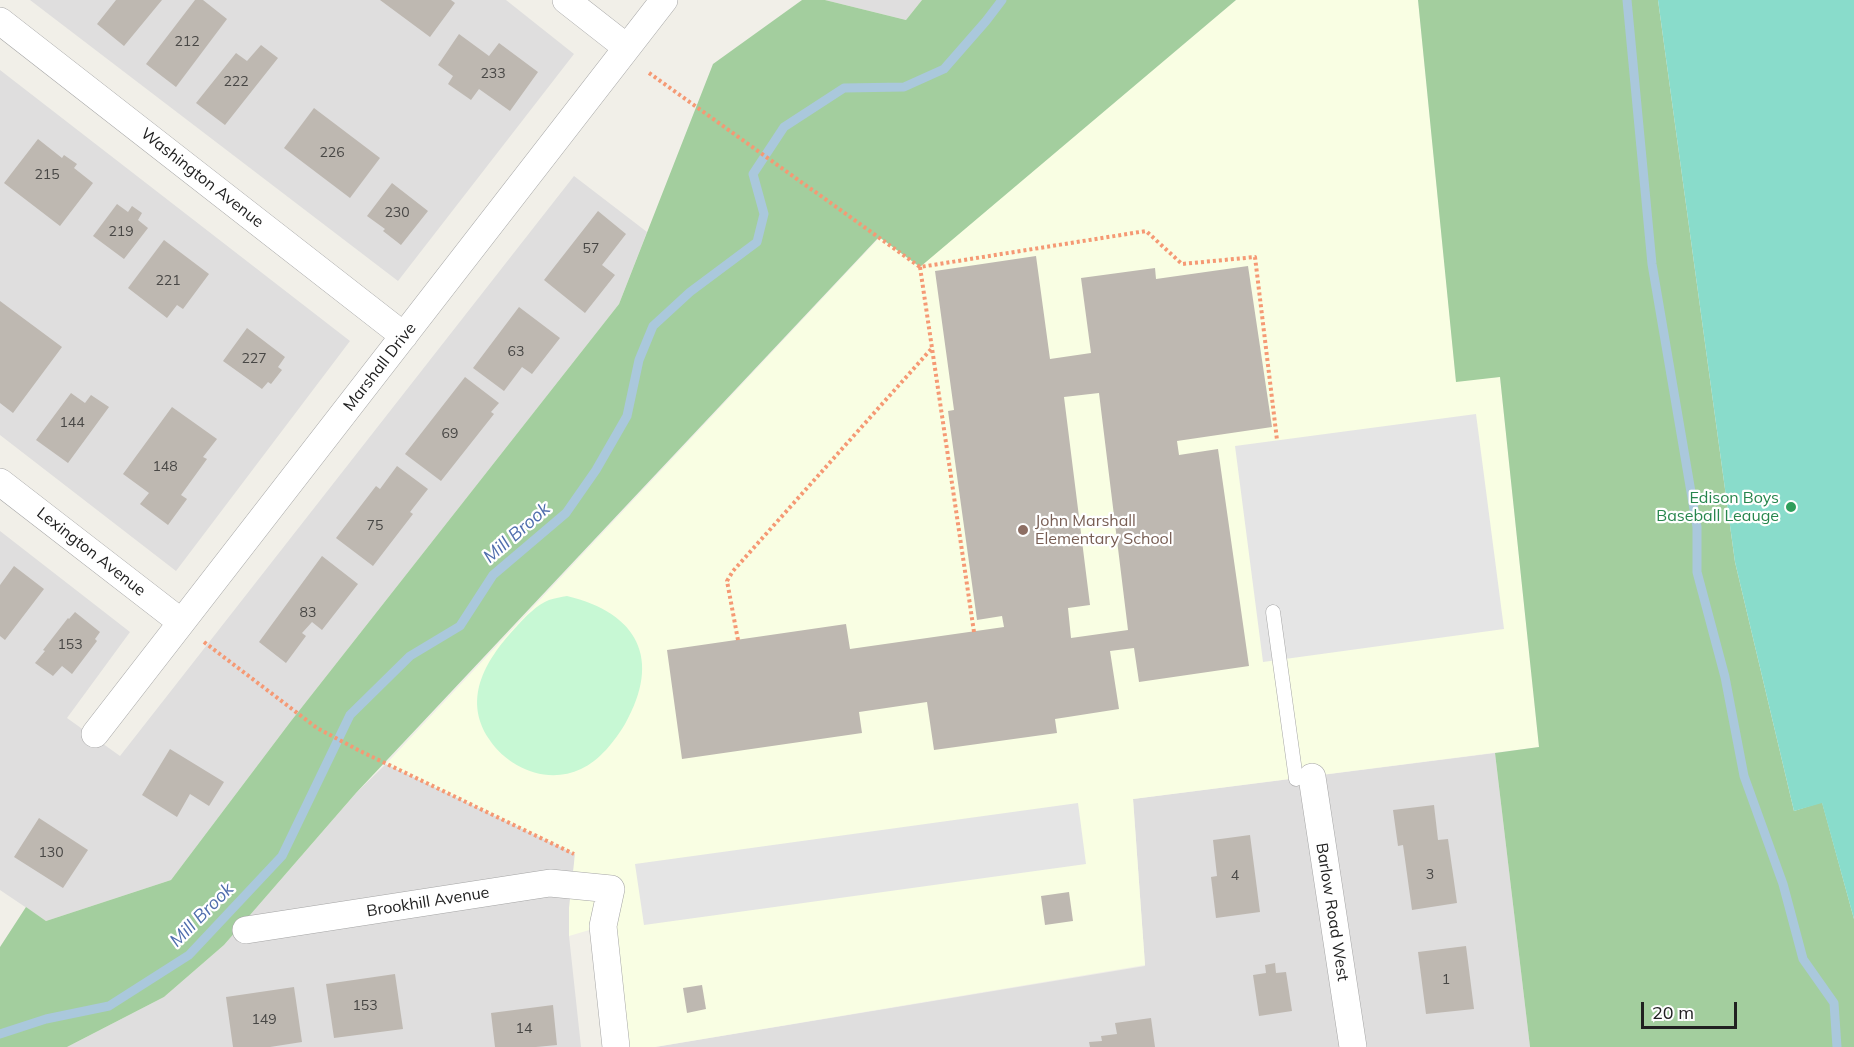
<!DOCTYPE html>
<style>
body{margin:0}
#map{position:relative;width:1854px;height:1047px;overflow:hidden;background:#f1efe8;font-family:Mulish,sans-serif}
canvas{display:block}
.scale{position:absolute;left:1641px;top:1002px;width:96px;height:27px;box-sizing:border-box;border:3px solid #212121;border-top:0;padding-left:8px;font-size:18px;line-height:21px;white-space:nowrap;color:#212121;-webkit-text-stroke:4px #fff;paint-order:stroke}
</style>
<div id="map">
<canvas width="1854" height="1047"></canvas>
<div class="scale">20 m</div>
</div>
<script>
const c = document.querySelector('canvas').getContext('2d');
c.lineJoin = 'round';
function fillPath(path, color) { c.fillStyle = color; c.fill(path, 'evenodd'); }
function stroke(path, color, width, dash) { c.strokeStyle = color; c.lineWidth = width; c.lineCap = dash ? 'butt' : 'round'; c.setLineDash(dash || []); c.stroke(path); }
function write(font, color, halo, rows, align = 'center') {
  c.font = font + ' Mulish,sans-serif'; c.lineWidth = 4.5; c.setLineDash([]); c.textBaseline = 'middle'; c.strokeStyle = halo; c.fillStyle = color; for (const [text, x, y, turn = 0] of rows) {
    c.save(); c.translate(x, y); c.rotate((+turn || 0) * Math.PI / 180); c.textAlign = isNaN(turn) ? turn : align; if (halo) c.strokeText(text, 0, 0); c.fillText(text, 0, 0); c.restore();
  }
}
fillPath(new Path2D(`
 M 30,0 L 506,0 L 574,54 L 398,281 Z
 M 825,0 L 922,0 L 906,20 Z
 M 0,70 L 350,341 L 176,571 L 0,435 Z
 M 574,176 L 647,232 L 619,304 L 291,721 L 171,880 L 46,921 L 0,890 L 0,531 L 130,632 L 67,718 L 120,756 Z
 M 1495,753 L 1530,1047 L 655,1047 L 1145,966 L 1133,799 Z
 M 386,764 L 575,854 L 569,936 L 581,1047 L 67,1047 L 164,997 L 224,945 L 356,793 Z`), '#dfdede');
fillPath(new Path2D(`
 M 1236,0 L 1418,0 L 1456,381 L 1500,377 L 1539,747 L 1133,799 L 1145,965 L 655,1047 L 616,1047 L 603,926 L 569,936 L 569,908 L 575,854 L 386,764 L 880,237 L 921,266 Z`), '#f9fee3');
fillPath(new Path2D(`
 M 802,0 L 825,0 L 906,20 L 922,0 L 1236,0 L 920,267 L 879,237 L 356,793 L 224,945 L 164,997 L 67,1047 L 0,1047 L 0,947 L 26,907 L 46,921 L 171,880 L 291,721 L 619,304 L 713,64 Z
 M 1418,0 L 1658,0 L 1735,562 L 1794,811 L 1822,802 L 1854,919 L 1854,1047 L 1530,1047 L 1495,753 L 1539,747 L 1500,377 L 1456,382 Z`), '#a3ce9e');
fillPath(new Path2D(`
 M 567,596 C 638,613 662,659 625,724 C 615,741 599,761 581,769 C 547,785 508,768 489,739 C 461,697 488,657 517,626 C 525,617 538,604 549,600 C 555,598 561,597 567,596 Z`), '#c7f8d4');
fillPath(new Path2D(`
 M 1658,0 L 1854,0 L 1854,919 L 1822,803 L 1794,811 L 1735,562 Z`), '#89dccb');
fillPath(new Path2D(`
 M 1476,414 L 1504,629 L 1263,662 L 1235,446 Z
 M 1078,803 L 1086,864 L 644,925 L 635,864 Z`), '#e5e5e5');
stroke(new Path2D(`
 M 1627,0 L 1652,264 L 1697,527 L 1697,572 L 1725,677 L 1744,776 L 1783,884 L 1803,959 L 1834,1003 L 1837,1047
 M 0,1034 L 46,1019 L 109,1006 L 189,955 L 282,856 L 350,715 L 410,656 L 460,626 L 493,575 L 566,513 L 596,470 L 627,416 L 639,360 L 653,326 L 690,292 L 757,242 L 764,214 L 753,174 L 784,127 L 844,88 L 904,87 L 944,69 L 986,21 L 1002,0`), '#aac8dc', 9);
fillPath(new Path2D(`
 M 116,0 L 162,0 L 124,46 L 97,24 Z
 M 195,0 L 203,0 L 227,19 L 176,87 L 146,64 Z
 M 380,0 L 451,0 L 455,3 L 430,37 Z
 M 459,34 L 489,56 L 499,43 L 538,72 L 510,111 L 479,89 L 471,100 L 448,84 L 453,76 L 438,65 Z
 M 261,45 L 278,58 L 225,125 L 196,103 L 236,53 L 247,61 Z
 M 314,108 L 380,158 L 350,198 L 284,148 Z
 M 38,139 L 62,158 L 64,155 L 77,164 L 74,168 L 93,183 L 60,226 L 4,183 Z
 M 392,183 L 428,211 L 401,245 L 383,231 L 385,229 L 367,216 Z
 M 117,204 L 128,212 L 132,206 L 142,213 L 138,220 L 148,228 L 124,259 L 93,236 Z
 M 598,211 L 626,234 L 602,265 L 615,275 L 585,313 L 544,280 Z
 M 164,240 L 209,274 L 183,309 L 177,305 L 167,318 L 128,288 Z
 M 1036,256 L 1050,359 L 1091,353 L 1081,278 L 1155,268 L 1156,279 L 1248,266 L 1272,427 L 1177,441 L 1179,455 L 1218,449 L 1249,666 L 1139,682 L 1134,648 L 1110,651 L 1119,709 L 1055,719 L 1057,733 L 934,750 L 927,702 L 859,712 L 862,733 L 682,759 L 667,650 L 846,624 L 850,649 L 1004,627 L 1002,616 L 977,620 L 948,411 L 954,410 L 935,271 ZM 1099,393 L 1128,630 L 1071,638 L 1068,608 L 1090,605 L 1064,397 Z
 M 0,301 L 62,347 L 13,413 L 0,403 Z
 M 519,307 L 560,338 L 532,374 L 522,367 L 504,391 L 473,368 Z
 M 247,328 L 285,357 L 278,367 L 282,370 L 271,384 L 268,382 L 262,389 L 223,361 Z
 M 465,377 L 499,403 L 491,412 L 494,414 L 441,481 L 405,454 Z
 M 71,393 L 85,403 L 91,395 L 109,407 L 68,463 L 36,440 Z
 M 172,407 L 217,439 L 203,457 L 207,459 L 181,495 L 187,499 L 168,525 L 140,504 L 149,493 L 123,474 Z
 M 397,466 L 428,489 L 410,512 L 413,514 L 373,566 L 336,538 L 376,486 L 380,489 Z
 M 322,556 L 358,584 L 322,630 L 312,622 L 302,633 L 306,636 L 286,663 L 259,642 Z
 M 14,566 L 44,589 L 5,640 L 0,636 L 0,585 Z
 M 75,612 L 100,632 L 95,639 L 97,641 L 72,674 L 62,666 L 53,676 L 35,663 L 45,651 L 43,650 L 68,618 L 69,619 Z
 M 170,749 L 224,782 L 209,806 L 190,794 L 177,817 L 142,795 Z
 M 1434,805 L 1438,840 L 1448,839 L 1457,903 L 1412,910 L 1403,845 L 1398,846 L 1393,810 Z
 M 39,818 L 88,850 L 63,888 L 14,857 Z
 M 1250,835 L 1260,912 L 1216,918 L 1211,877 L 1217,876 L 1213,840 Z
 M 1069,892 L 1073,921 L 1045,925 L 1041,896 Z
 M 1466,946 L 1474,1009 L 1426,1014 L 1418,952 Z
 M 1275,963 L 1276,973 L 1286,972 L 1292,1011 L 1259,1016 L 1253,975 L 1266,973 L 1265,965 Z
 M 395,974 L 403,1029 L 334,1038 L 326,984 Z
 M 702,985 L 706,1009 L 687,1013 L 683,988 Z
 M 294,987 L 302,1042 L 270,1047 L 233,1047 L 226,997 Z
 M 553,1005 L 557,1045 L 536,1047 L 495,1047 L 491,1013 Z
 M 1151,1018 L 1155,1047 L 1090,1047 L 1089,1042 L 1102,1041 L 1101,1036 L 1117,1034 L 1115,1023 Z`), '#beb8b1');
const lane = new Path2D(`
 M 1273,612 L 1296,779`);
const street = new Path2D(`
 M 566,0 L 626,47
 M 0,21 L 404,336
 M 0,482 L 181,622
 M 95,734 L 664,0
 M 1312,777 L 1353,1047
 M 246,930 L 550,883 L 611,889 L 603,926 L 616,1047`);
stroke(lane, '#a5a5a5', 15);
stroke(street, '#a5a5a5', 28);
stroke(new Path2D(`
 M 649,73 L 920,267 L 1146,231 L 1182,264 L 1255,257 L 1277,440
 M 920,267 L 974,632
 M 738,640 L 727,581 L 733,571 L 933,347
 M 204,642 L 317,728 L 360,751 L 574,854`), '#f59974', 4, [3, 3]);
stroke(lane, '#fff', 14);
stroke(street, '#fff', 27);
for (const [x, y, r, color] of [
 [1791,507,6,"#2e9e5b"],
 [1023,530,6,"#8d6e63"]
]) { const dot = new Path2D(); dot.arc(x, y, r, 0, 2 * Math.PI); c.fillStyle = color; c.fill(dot); stroke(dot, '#fff', 2); }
write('14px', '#484745', null, [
 ["212",187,42],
 ["233",493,74],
 ["222",236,82],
 ["226",332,153],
 ["215",47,175],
 ["230",397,213],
 ["219",121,232],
 ["57",591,249],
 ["221",168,281],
 ["63",516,352],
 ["227",254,359],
 ["144",72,423],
 ["69",450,434],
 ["148",165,467],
 ["75",375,526],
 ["83",308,613],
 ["153",70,645],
 ["130",51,853],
 ["3",1430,875],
 ["4",1235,876],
 ["1",1446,980],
 ["153",365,1006],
 ["149",264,1020],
 ["14",524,1029]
]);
write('16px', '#212121', '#fff', [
 ["Washington Avenue",202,178,38],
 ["Marshall Drive",380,367,-52],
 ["Lexington Avenue",91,552,38],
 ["Brookhill Avenue",428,902,-9],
 ["Barlow Road West",1332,912,81]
]);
write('16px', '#27864d', '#fff', [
 ["Edison Boys",1779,498],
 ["Baseball Leauge",1779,516]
], 'right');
write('16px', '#785e54', '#fff', [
 ["John Marshall",1035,521],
 ["Elementary School",1035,539]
], 'left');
write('italic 18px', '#506ead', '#fff', [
 ["Mill Brook",517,533,-41],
 ["Mill Brook",202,915,-45]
]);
</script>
